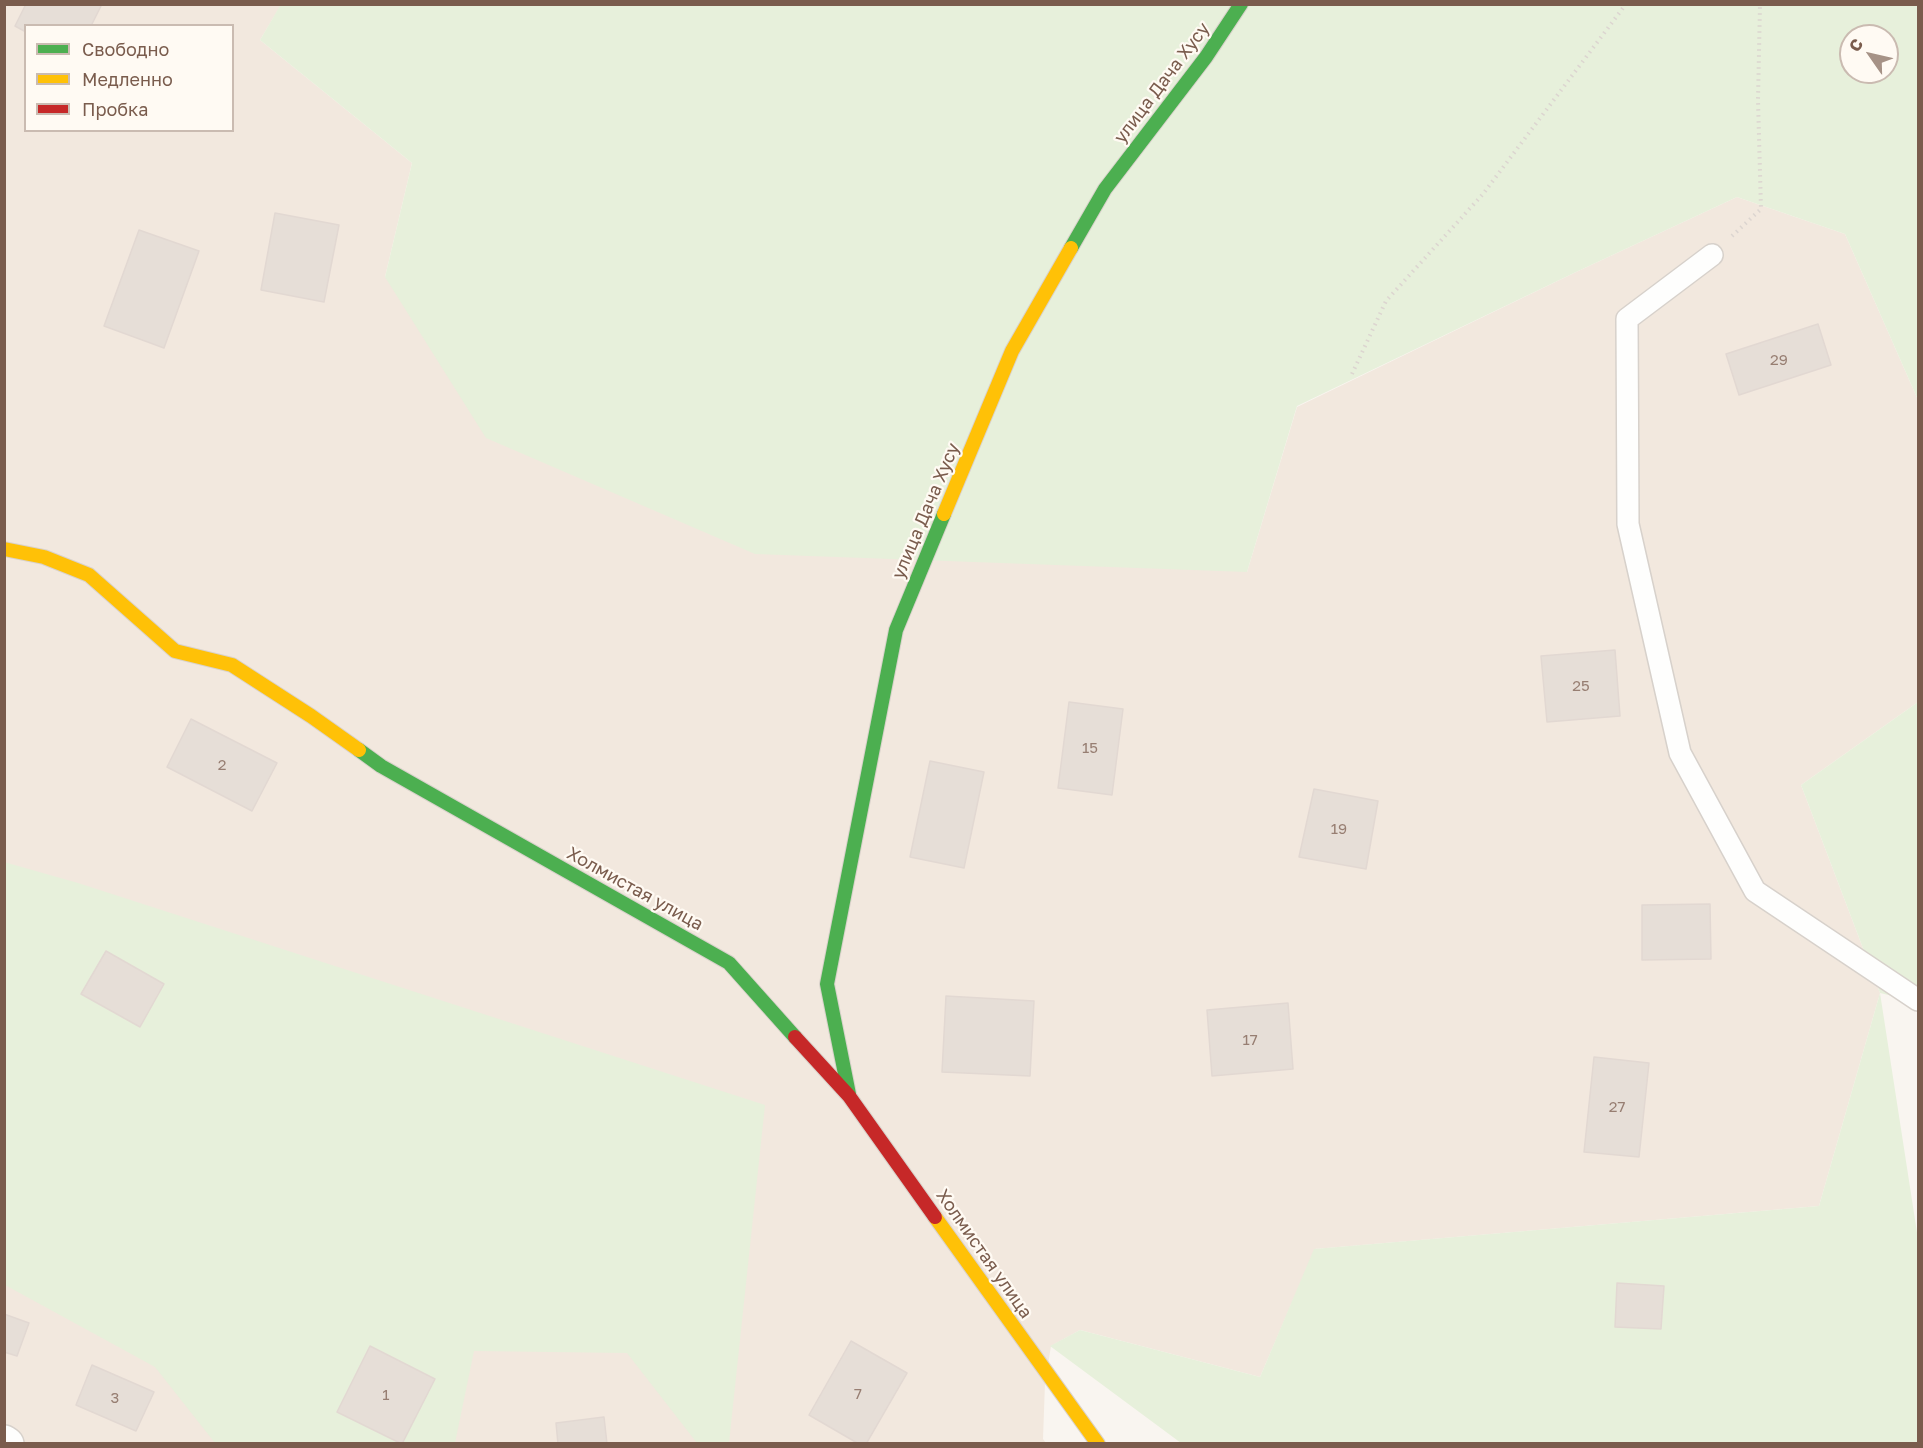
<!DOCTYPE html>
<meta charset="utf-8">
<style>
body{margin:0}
#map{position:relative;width:1923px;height:1448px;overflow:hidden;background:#f9f5f0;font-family:"Golos Text",sans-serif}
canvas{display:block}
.frame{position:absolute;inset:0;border:6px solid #7a5c4d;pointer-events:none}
.legend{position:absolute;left:24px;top:24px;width:210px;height:108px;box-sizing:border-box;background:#fffaf3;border:2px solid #cabbb1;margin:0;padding:8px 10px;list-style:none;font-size:18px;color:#7a5c4d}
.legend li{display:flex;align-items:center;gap:12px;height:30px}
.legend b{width:30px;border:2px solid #cabbb1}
.north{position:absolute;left:1839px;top:24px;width:60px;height:60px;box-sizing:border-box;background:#fffaf3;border:2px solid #cabbb1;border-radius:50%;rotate:304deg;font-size:16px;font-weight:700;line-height:24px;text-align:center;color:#7a5c4d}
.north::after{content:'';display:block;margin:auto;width:21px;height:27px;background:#a69286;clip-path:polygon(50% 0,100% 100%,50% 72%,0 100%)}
</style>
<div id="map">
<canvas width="1923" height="1448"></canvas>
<div class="frame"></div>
<ul class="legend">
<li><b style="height:8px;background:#4caf50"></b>Свободно</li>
<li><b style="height:8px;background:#ffc107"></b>Медленно</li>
<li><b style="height:8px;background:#c62828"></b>Пробка</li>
</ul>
<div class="north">С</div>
</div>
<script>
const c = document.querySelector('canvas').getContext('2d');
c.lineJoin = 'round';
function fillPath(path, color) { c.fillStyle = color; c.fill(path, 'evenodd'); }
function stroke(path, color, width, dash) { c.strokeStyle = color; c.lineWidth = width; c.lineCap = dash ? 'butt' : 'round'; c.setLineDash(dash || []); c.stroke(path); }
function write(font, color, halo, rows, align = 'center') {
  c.font = font + ' "Golos Text",sans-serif'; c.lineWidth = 4.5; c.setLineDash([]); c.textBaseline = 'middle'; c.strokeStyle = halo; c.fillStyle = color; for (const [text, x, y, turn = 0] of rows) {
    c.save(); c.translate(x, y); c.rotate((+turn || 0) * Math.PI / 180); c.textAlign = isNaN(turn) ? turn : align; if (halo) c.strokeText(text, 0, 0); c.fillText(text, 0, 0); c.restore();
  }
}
fillPath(new Path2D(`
 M 5,5 L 281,5 L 260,40 L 412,163 L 385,277 L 1247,572 L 1297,407 L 1576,272 L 1737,197 L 1845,234 L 1918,400 L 1918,702 L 1801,785 L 1880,993 L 1819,1206 L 1315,1249 L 1260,1377 L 1080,1330 L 1051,1346 L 1045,1383 L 1043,1439 L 1046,1443 L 5,1444 ZM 26,26 L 232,26 L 232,130 L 26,130 Z`), '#f2e8de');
fillPath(new Path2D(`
 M 281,4 L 1918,5 L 1918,400 L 1845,234 L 1737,197 L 1576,272 L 1297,406 L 1247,572 L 755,554 L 486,438 L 385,277 L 412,163 L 260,40 ZM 1851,36 L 1887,36 L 1887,72 L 1851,72 Z
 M 1918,702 L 1918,1002 L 1880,993 L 1918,1239 L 1918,1443 L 1181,1443 L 1050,1346 L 1080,1330 L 1260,1377 L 1314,1249 L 1819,1206 L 1880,993 L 1801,785 Z
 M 4,862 L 78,883 L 765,1105 L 729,1443 L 697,1443 L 627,1353 L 474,1351 L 455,1443 L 215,1443 L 155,1367 L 5,1285 Z`), '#e7f0db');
const building = new Path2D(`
 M 26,4 L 102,4 L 91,26 L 26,26 L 26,32 L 15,26 Z
 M 275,213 L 339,225 L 324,302 L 261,290 Z
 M 139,230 L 199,251 L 164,348 L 104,326 Z
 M 1818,324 L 1831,365 L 1739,395 L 1726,354 Z
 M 1615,650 L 1620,716 L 1547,722 L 1541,656 Z
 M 1069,702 L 1123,709 L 1112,795 L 1058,788 Z
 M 191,719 L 277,763 L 252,811 L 167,767 Z
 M 930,761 L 984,772 L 964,868 L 910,857 Z
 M 1314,789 L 1378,801 L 1366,869 L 1299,857 Z
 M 1710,904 L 1711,959 L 1642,960 L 1642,905 Z
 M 106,951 L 164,984 L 140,1027 L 81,994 Z
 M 946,996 L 1034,1001 L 1030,1076 L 942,1072 Z
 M 1288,1003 L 1293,1069 L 1212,1076 L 1207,1010 Z
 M 1594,1057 L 1649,1063 L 1639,1157 L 1584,1152 Z
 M 1617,1283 L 1664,1286 L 1661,1329 L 1615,1327 Z
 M 4,1314 L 29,1323 L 17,1356 L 4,1352 Z
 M 851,1341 L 907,1373 L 866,1444 L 859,1444 L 809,1415 Z
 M 370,1346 L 435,1379 L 402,1444 L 337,1412 Z
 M 92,1365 L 154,1392 L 136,1431 L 76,1405 Z
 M 604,1417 L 607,1444 L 558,1444 L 556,1423 Z`);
fillPath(building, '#e6ded7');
stroke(building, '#e2d8d2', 1.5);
const lane = new Path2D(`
 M 1712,255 L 1627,319 L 1628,524 L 1680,753 L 1755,891 L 1918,1000`);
const street = new Path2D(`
 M 4,1442 L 7,1444`);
const fast = new Path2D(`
 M 1071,248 L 1105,189 L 1206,57 L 1241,4
 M 359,750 L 381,766 L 729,963 L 795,1037
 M 849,1094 L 827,984 L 896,630 L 944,514`);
const slow = new Path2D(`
 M 944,514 L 1012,351 L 1071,248
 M 4,549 L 44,557 L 89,575 L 175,651 L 232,665 L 311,716 L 359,750
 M 935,1217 L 1098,1444`);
const jam = new Path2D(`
 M 795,1037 L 849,1096 L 935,1217`);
stroke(lane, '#d7d1cb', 24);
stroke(street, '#d7d1cb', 36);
stroke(fast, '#d9d2cb', 16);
stroke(slow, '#d9d2cb', 16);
stroke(jam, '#d9d2cb', 16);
stroke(new Path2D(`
 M 1732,236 L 1761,209 L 1758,100 L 1760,4
 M 1352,374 L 1386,301 L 1483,194 L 1626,4`), '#dcd5d0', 4, [1.5, 4.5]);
stroke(lane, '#fefefd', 21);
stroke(street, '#fefefd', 33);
stroke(fast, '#4caf50', 14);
stroke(slow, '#ffc107', 14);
stroke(jam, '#c62828', 14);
write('15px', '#977e72', null, [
 ["29",1779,360],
 ["25",1581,686],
 ["15",1090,748],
 ["2",222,765],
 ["19",1339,829],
 ["17",1250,1040],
 ["27",1617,1107],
 ["7",858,1394],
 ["1",386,1395],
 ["3",115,1398]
]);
write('18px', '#7a5c4d', '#fffaf3', [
 ["улица Дача Хусу",1162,83,-53],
 ["улица Дача Хусу",926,511,-67],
 ["Холмистая улица",635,889,29],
 ["Холмистая улица",984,1254,55]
]);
</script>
